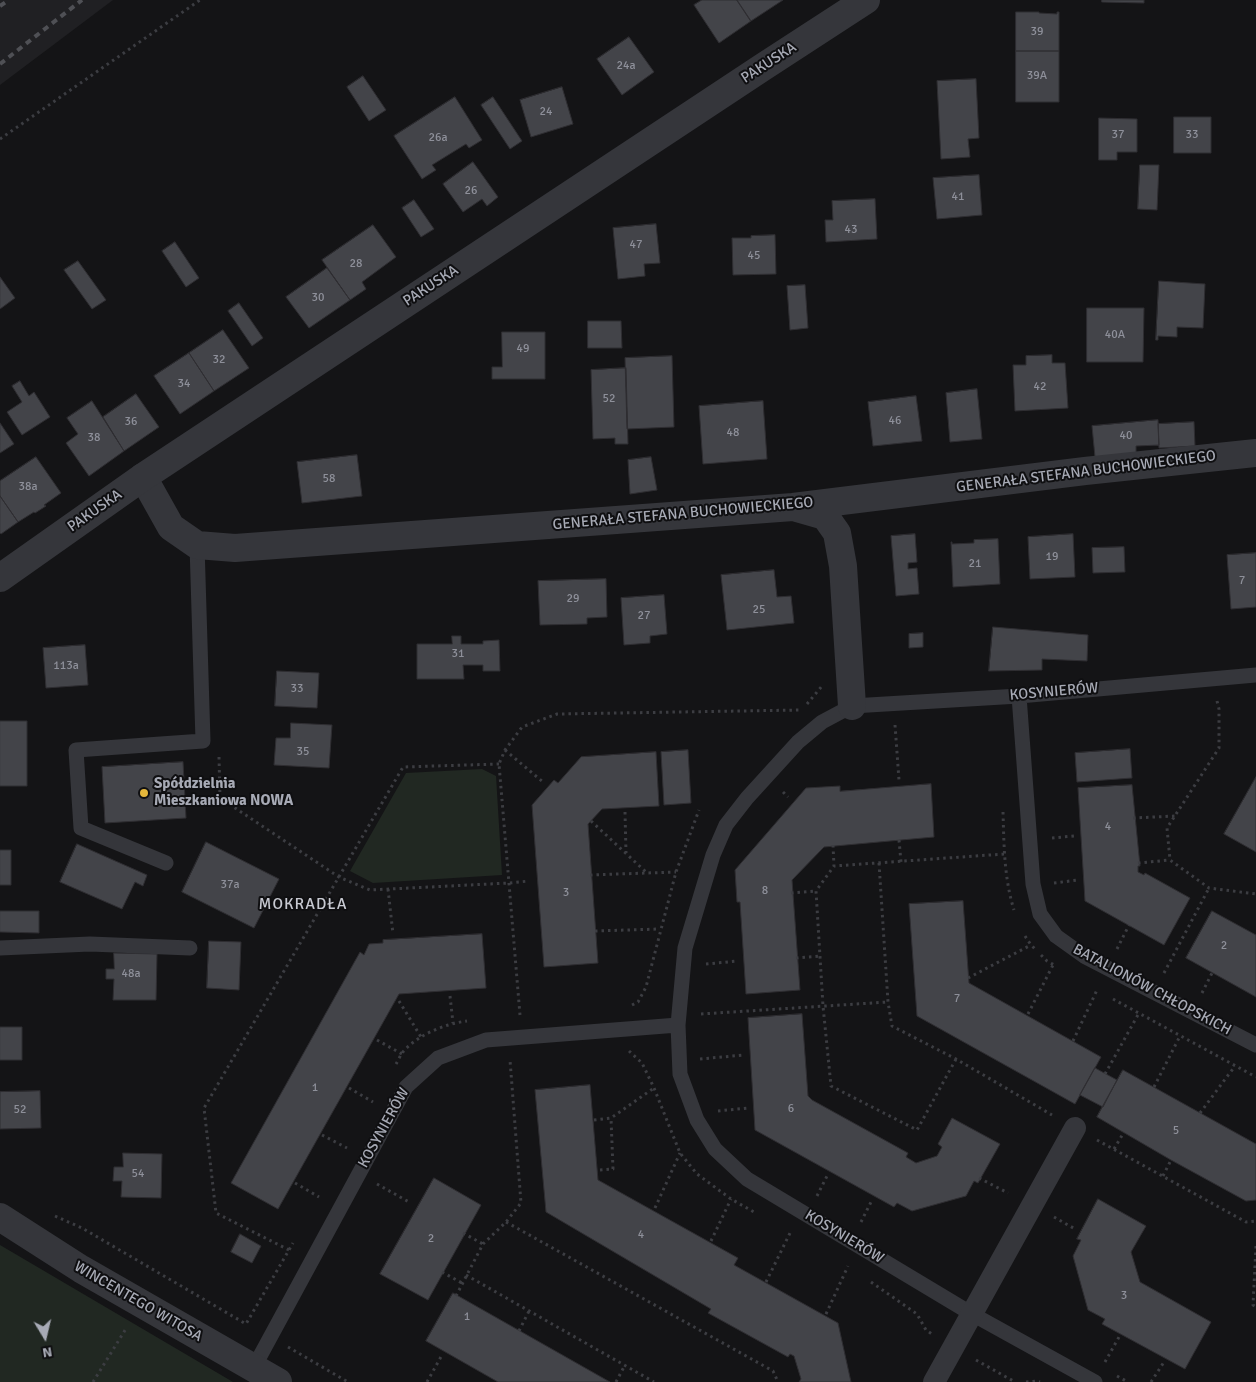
<!DOCTYPE html>
<meta charset="utf-8">
<style>
body{margin:0}
#map{position:relative;width:1256px;height:1382px;overflow:hidden;background:#141416;font-family:Signika,sans-serif}
canvas{display:block}
.north{position:absolute;left:20px;top:1312px;width:50px;height:50px;-webkit-text-stroke:4px #0f0f11;paint-order:stroke;rotate:171deg;font-size:14px;font-weight:700;line-height:20px;text-align:center;color:#a7aab5}
.north::after{content:'';display:block;margin:auto;width:18px;height:22px;background:#a7aab5;clip-path:polygon(50% 0,100% 100%,50% 72%,0 100%)}
</style>
<div id="map">
<canvas width="1256" height="1382"></canvas>
<div class="north">N</div>
</div>
<script>
const c = document.querySelector('canvas').getContext('2d');
c.lineJoin = 'round';
function fillPath(path, color) { c.fillStyle = color; c.fill(path, 'evenodd'); }
function stroke(path, color, width, dash) { c.strokeStyle = color; c.lineWidth = width; c.lineCap = dash ? 'butt' : 'round'; c.setLineDash(dash || []); c.stroke(path); }
function write(font, color, halo, rows, align = 'center') {
  c.font = font + ' Signika,sans-serif'; c.lineWidth = 4; c.setLineDash([]); c.textBaseline = 'middle'; c.strokeStyle = halo; c.fillStyle = color; for (const [text, x, y, turn = 0] of rows) {
    c.save(); c.translate(x, y); c.rotate((+turn || 0) * Math.PI / 180); c.textAlign = isNaN(turn) ? turn : align; if (halo) c.strokeText(text, 0, 0); c.fillText(text, 0, 0); c.restore();
  }
}
fillPath(new Path2D(`
 M 0,0 L 113,0 L 0,85 Z`), '#202023');
fillPath(new Path2D(`
 M 482,769 L 496,776 L 502,875 L 373,883 L 350,871 L 406,773 Z
 M 0,1245 L 233,1382 L 0,1382 Z`), '#212822');
const building = new Path2D(`
 M 702,0 L 737,0 L 751,21 L 719,43 L 694,5 Z
 M 737,0 L 783,0 L 751,21 Z
 M 1102,0 L 1144,0 L 1144,3 L 1102,2 Z
 M 1016,12 L 1039,12 L 1039,13 L 1057,14 L 1057,12 L 1059,12 L 1059,51 L 1016,51 Z
 M 629,37 L 654,72 L 622,95 L 597,59 Z
 M 1016,51 L 1059,51 L 1059,102 L 1016,102 Z
 M 363,76 L 386,110 L 369,121 L 347,87 Z
 M 976,79 L 979,138 L 968,139 L 970,157 L 941,159 L 937,81 Z
 M 562,87 L 573,124 L 531,137 L 520,100 Z
 M 455,97 L 482,140 L 469,148 L 466,144 L 432,165 L 436,170 L 422,179 L 394,136 Z
 M 493,97 L 522,141 L 510,149 L 481,105 Z
 M 1174,117 L 1211,117 L 1211,153 L 1174,153 Z
 M 1099,118 L 1137,119 L 1137,152 L 1117,152 L 1117,160 L 1099,160 Z
 M 473,162 L 498,197 L 487,206 L 482,199 L 463,212 L 443,184 Z
 M 1140,165 L 1159,165 L 1157,210 L 1138,209 Z
 M 979,175 L 982,215 L 937,219 L 933,178 Z
 M 875,199 L 877,239 L 826,242 L 825,220 L 833,220 L 832,201 Z
 M 414,200 L 434,229 L 421,237 L 402,208 Z
 M 656,224 L 660,263 L 644,264 L 645,276 L 618,279 L 613,228 Z
 M 373,225 L 396,257 L 362,282 L 366,289 L 350,300 L 322,260 Z
 M 775,235 L 776,274 L 733,275 L 732,238 L 751,238 L 751,236 Z
 M 175,242 L 199,278 L 186,287 L 162,251 Z
 M 78,261 L 106,300 L 92,309 L 64,270 Z
 M 327,268 L 350,300 L 309,328 L 286,297 Z
 M 0,277 L 15,298 L 0,309 Z
 M 1159,281 L 1205,284 L 1203,328 L 1177,327 L 1177,337 L 1158,336 L 1158,340 L 1156,340 Z
 M 805,285 L 808,328 L 790,330 L 787,286 Z
 M 239,303 L 263,338 L 252,346 L 228,311 Z
 M 1087,308 L 1144,308 L 1143,362 L 1087,362 Z
 M 588,321 L 621,321 L 622,348 L 588,348 Z
 M 223,330 L 249,368 L 214,391 L 189,353 Z
 M 502,332 L 545,332 L 545,379 L 492,379 L 492,367 L 502,367 Z
 M 189,353 L 214,391 L 180,414 L 154,376 Z
 M 1052,355 L 1052,363 L 1065,363 L 1068,408 L 1015,411 L 1013,365 L 1026,365 L 1026,356 Z
 M 672,356 L 674,427 L 627,429 L 625,358 Z
 M 626,368 L 628,444 L 615,444 L 615,438 L 593,439 L 591,370 Z
 M 20,381 L 29,396 L 34,392 L 50,417 L 22,435 L 7,412 L 22,402 L 12,386 Z
 M 977,389 L 982,439 L 950,442 L 946,393 Z
 M 136,394 L 159,427 L 124,451 L 103,417 Z
 M 916,396 L 922,441 L 873,446 L 868,402 Z
 M 92,401 L 124,451 L 89,476 L 66,443 L 78,434 L 67,418 Z
 M 763,401 L 767,459 L 703,464 L 699,406 Z
 M 1158,420 L 1159,445 L 1136,446 L 1136,453 L 1095,457 L 1092,426 Z
 M 1194,422 L 1195,446 L 1159,448 L 1158,424 Z
 M 0,423 L 14,444 L 0,453 Z
 M 357,455 L 362,496 L 302,503 L 297,462 Z
 M 36,457 L 61,493 L 44,505 L 46,506 L 35,513 L 34,512 L 18,522 L 0,496 L 0,481 Z
 M 651,457 L 657,490 L 630,494 L 628,460 Z
 M 0,496 L 18,522 L 1,534 L 0,533 Z
 M 915,534 L 917,562 L 908,563 L 908,569 L 917,568 L 919,594 L 896,596 L 891,536 Z
 M 1073,534 L 1075,577 L 1030,579 L 1028,537 Z
 M 998,539 L 1000,584 L 953,587 L 951,542 L 952,542 L 952,544 L 974,543 L 974,540 Z
 M 1124,547 L 1125,572 L 1093,573 L 1092,548 Z
 M 1256,553 L 1256,607 L 1231,609 L 1227,555 Z
 M 774,570 L 777,597 L 791,596 L 794,623 L 727,630 L 721,575 Z
 M 606,579 L 607,617 L 587,618 L 587,624 L 540,625 L 538,581 Z
 M 664,595 L 667,634 L 650,636 L 650,643 L 624,645 L 621,598 Z
 M 993,627 L 1088,635 L 1087,661 L 1042,659 L 1042,670 L 989,671 Z
 M 923,633 L 923,647 L 909,648 L 909,634 Z
 M 452,636 L 461,636 L 461,644 L 483,644 L 483,641 L 499,640 L 500,671 L 483,671 L 483,665 L 463,665 L 464,679 L 417,679 L 417,644 L 452,644 Z
 M 85,645 L 88,685 L 46,688 L 43,648 Z
 M 277,671 L 319,673 L 317,708 L 275,706 Z
 M 0,721 L 27,721 L 27,786 L 0,786 Z
 M 291,723 L 332,725 L 329,768 L 274,765 L 276,738 L 290,738 Z
 M 1130,749 L 1132,778 L 1077,782 L 1075,753 Z
 M 688,750 L 691,803 L 664,805 L 661,752 Z
 M 656,752 L 659,806 L 602,809 L 588,824 L 598,963 L 544,967 L 532,805 L 554,780 L 558,783 L 581,757 Z
 M 183,762 L 186,818 L 105,823 L 102,767 Z
 M 1256,777 L 1256,852 L 1224,834 Z
 M 931,784 L 934,837 L 824,847 L 792,880 L 800,990 L 746,994 L 740,902 L 737,902 L 735,870 L 806,788 L 840,786 L 840,791 Z
 M 1132,785 L 1140,866 L 1138,866 L 1138,872 L 1144,875 L 1145,873 L 1190,898 L 1164,945 L 1085,901 L 1078,788 Z
 M 206,842 L 279,879 L 254,928 L 182,892 Z
 M 77,844 L 147,875 L 143,886 L 135,882 L 122,909 L 60,882 Z
 M 0,850 L 11,850 L 11,885 L 0,885 Z
 M 963,901 L 969,983 L 1101,1057 L 1075,1104 L 917,1016 L 909,904 Z
 M 0,911 L 39,911 L 39,933 L 0,932 Z
 M 1212,911 L 1256,935 L 1256,997 L 1186,958 Z
 M 482,934 L 486,988 L 399,994 L 278,1209 L 231,1183 L 360,952 L 364,955 L 369,944 L 383,943 L 383,940 Z
 M 209,941 L 241,942 L 239,990 L 207,988 Z
 M 114,953 L 157,954 L 156,1000 L 113,1000 L 114,979 L 106,979 L 106,969 L 114,969 Z
 M 802,1014 L 808,1096 L 812,1100 L 908,1153 L 906,1157 L 916,1163 L 937,1156 L 942,1147 L 938,1144 L 952,1118 L 1000,1144 L 978,1183 L 974,1181 L 966,1196 L 912,1211 L 897,1203 L 894,1207 L 755,1130 L 748,1018 Z
 M 0,1027 L 22,1027 L 22,1060 L 0,1060 Z
 M 1095,1068 L 1117,1080 L 1103,1107 L 1080,1095 Z
 M 1123,1070 L 1256,1144 L 1256,1200 L 1246,1201 L 1171,1160 L 1097,1117 Z
 M 590,1085 L 598,1180 L 738,1258 L 734,1265 L 838,1323 L 851,1382 L 799,1382 L 801,1379 L 794,1356 L 790,1354 L 788,1357 L 708,1313 L 711,1309 L 546,1212 L 535,1090 Z
 M 40,1091 L 41,1128 L 0,1129 L 0,1092 Z
 M 123,1153 L 162,1154 L 161,1198 L 121,1197 L 122,1181 L 113,1181 L 114,1167 L 123,1167 Z
 M 434,1178 L 481,1205 L 428,1300 L 380,1274 Z
 M 1098,1199 L 1146,1226 L 1131,1252 L 1140,1282 L 1211,1322 L 1185,1369 L 1102,1324 L 1105,1319 L 1088,1310 L 1073,1256 L 1081,1240 L 1077,1239 Z
 M 240,1234 L 261,1246 L 252,1263 L 231,1252 Z
 M 453,1293 L 610,1382 L 498,1382 L 426,1341 Z`);
fillPath(building, '#434449');
stroke(building, '#2f2e32', 1);
stroke(new Path2D(`
 M 0,139 L 200,0
 M 1217,701 L 1219,709 L 1219,748 L 1167,828 L 1170,860 L 1209,888 L 1256,894
 M 807,704 L 822,686
 M 895,725 L 899,780
 M 505,750 L 543,782
 M 219,757 L 220,798 L 339,877 L 370,890 L 509,883 L 529,881
 M 783,792 L 788,797
 M 625,812 L 626,853
 M 1003,812 C 1004,845 1004,878 1014,910
 M 1133,818 L 1175,816
 M 591,821 L 647,873
 M 1052,838 L 1074,836
 M 899,840 L 901,862
 M 833,845 L 834,866
 M 879,863 L 888,1002 L 892,1026 L 956,1059 L 1052,1115
 M 1138,863 L 1170,860
 M 590,875 L 676,872
 M 1054,883 L 1078,880
 M 388,889 L 393,934
 M 791,893 L 816,891
 M 595,931 L 660,929
 M 1025,936 L 1031,945 L 1037,951
 M 1117,949 L 1129,925
 M 1041,955 L 1047,961 L 1056,966
 M 796,958 L 820,956
 M 706,964 L 738,961
 M 1164,973 L 1209,888
 M 968,978 L 1031,945
 M 1202,993 L 1212,973
 M 450,996 L 453,1023
 M 1113,999 L 1256,1077
 M 399,1001 L 421,1037
 M 632,1005 L 638,1002 L 646,987 L 676,872 L 699,810
 M 701,1014 L 888,1002
 M 1028,1014 L 1053,965
 M 520,1015 L 499,764 L 505,750 L 522,727 L 557,714 L 801,710
 M 377,1040 L 402,1054
 M 1073,1041 L 1097,990
 M 629,1051 L 642,1063 L 654,1088 L 680,1153 L 697,1174 L 731,1199 L 754,1212
 M 700,1059 L 744,1055
 M 956,1059 L 917,1130 L 831,1086 L 823,1006 L 816,891 L 834,866 L 1004,854
 M 396,1064 C 398,1061 400,1056 402,1053 C 417,1035 444,1024 467,1021
 M 1105,1074 L 1139,1013
 M 1154,1087 L 1180,1036
 M 349,1088 L 373,1102
 M 718,1111 L 748,1108
 M 1200,1113 L 1235,1066
 M 594,1120 L 611,1118 L 654,1088
 M 322,1135 L 347,1148
 M 1097,1140 L 1246,1222 L 1256,1221
 M 1114,1149 L 1124,1132
 M 600,1170 L 613,1169 L 611,1118
 M 1163,1176 L 1171,1160
 M 979,1178 L 1008,1193
 M 295,1183 L 319,1197
 M 377,1184 L 409,1202
 M 817,1196 L 828,1174
 M 655,1208 L 680,1153
 M 55,1216 L 82,1228 L 246,1324 L 293,1243
 M 1054,1217 L 1075,1229
 M 506,1222 L 773,1371 L 778,1382
 M 861,1222 L 872,1200
 M 463,1233 L 483,1244
 M 711,1241 L 731,1199
 M 1256,1246 L 1253,1305 L 1256,1307
 M 289,1250 L 216,1213 L 204,1108 L 403,767 L 499,764
 M 442,1272 L 462,1283
 M 466,1275 L 654,1382
 M 766,1282 L 790,1233
 M 871,1282 L 917,1314 L 926,1330 L 932,1334
 M 456,1296 L 483,1244 L 506,1222 L 521,1203 L 510,1060
 M 826,1314 L 848,1266
 M 519,1331 L 529,1311
 M 288,1347 L 348,1382
 M 976,1360 L 1015,1382
 M 1105,1362 L 1119,1337
 M 1117,1376 L 1128,1382
 M 93,1382 L 127,1327
 M 427,1382 L 442,1355
 M 616,1382 L 625,1365
 M 1026,1382 L 1037,1381 L 1040,1382
 M 1151,1382 L 1164,1362`), '#3c3d42', 3, [2.5, 4]);
stroke(new Path2D(`
 M 1019,696 L 1033,884 L 1040,914 L 1056,936 L 1084,956 L 1256,1045
 M 166,863 L 81,828 L 76,750 L 203,741 L 197,545
 M 0,948 L 90,944 L 190,948
 M 253,1369 L 406,1087 L 438,1058 L 486,1040 L 678,1025
 M 1095,1382 L 972,1314 L 747,1179 L 715,1149 L 697,1120 L 680,1074 L 678,1025 L 685,948 L 713,855 L 726,825 L 747,798 L 798,742 L 822,722 L 852,706 L 1019,696 L 1256,675`), '#35363b', 15);
stroke(new Path2D(`
 M 934,1382 L 1075,1128`), '#35363b', 22);
stroke(new Path2D(`
 M 143,477 L 171,527 L 197,545 L 235,548 L 793,507 L 1085,471 L 1256,453
 M 797,508 L 825,516 L 837,533 L 843,566 L 852,706`), '#35363b', 28);
stroke(new Path2D(`
 M 0,578 L 143,477 L 763,67 L 866,0
 M 0,1217 L 81,1269 L 278,1382`), '#35363b', 28);
stroke(new Path2D(`
 M 0,6 L 9,0
 M 0,64 L 82,0`), '#4f5055', 4, [6, 5]);
for (const [x, y, r, color] of [
 [144,793,5,"#e6b83c"]
]) { const dot = new Path2D(); dot.arc(x, y, r, 0, 2 * Math.PI); c.fillStyle = color; c.fill(dot); stroke(dot, '#0f0f11', 2); }
write('12px', '#8e909a', null, [
 ["39",1037,32],
 ["24a",626,66],
 ["39A",1037,76],
 ["24",546,112],
 ["37",1118,135],
 ["33",1192,135],
 ["26a",438,138],
 ["26",471,191],
 ["41",958,197],
 ["43",851,230],
 ["47",636,245],
 ["45",754,256],
 ["28",356,264],
 ["30",318,298],
 ["40A",1115,335],
 ["49",523,349],
 ["32",219,360],
 ["34",184,384],
 ["42",1040,387],
 ["52",609,399],
 ["46",895,421],
 ["36",131,422],
 ["48",733,433],
 ["40",1126,436],
 ["38",94,438],
 ["58",329,479],
 ["38a",28,487],
 ["19",1052,557],
 ["21",975,564],
 ["7",1242,581],
 ["29",573,599],
 ["25",759,610],
 ["27",644,616],
 ["31",458,654],
 ["113a",66,666],
 ["33",297,689],
 ["35",303,752],
 ["4",1108,827],
 ["37a",230,885],
 ["8",765,891],
 ["3",566,893],
 ["2",1224,946],
 ["48a",131,974],
 ["7",957,999],
 ["1",315,1088],
 ["6",791,1109],
 ["52",20,1110],
 ["5",1176,1131],
 ["54",138,1174],
 ["4",641,1235],
 ["2",431,1239],
 ["3",1124,1296],
 ["1",467,1317]
]);
write('15px', '#a7aab5', '#0f0f11', [
 ["PAKUSKA",769,63,-33],
 ["PAKUSKA",431,286,-33],
 ["GENERAŁA STEFANA BUCHOWIECKIEGO",1086,472,-7],
 ["PAKUSKA",95,511,-35],
 ["GENERAŁA STEFANA BUCHOWIECKIEGO",683,514,-5],
 ["KOSYNIERÓW",1054,692,-5],
 ["BATALIONÓW CHŁOPSKICH",1152,990,28],
 ["KOSYNIERÓW",384,1128,-61],
 ["KOSYNIERÓW",844,1237,31],
 ["WINCENTEGO WITOSA",138,1302,30]
]);
write('bold 15px', '#a7aab5', '#0f0f11', [
 ["Spółdzielnia",154,784],
 ["Mieszkaniowa NOWA",154,801]
], 'left');
c.letterSpacing = '1px';
write('16px', '#c8cad2', '#0f0f11', [
 ["MOKRADŁA",303,905]
]);
c.letterSpacing = '0px';
</script>
